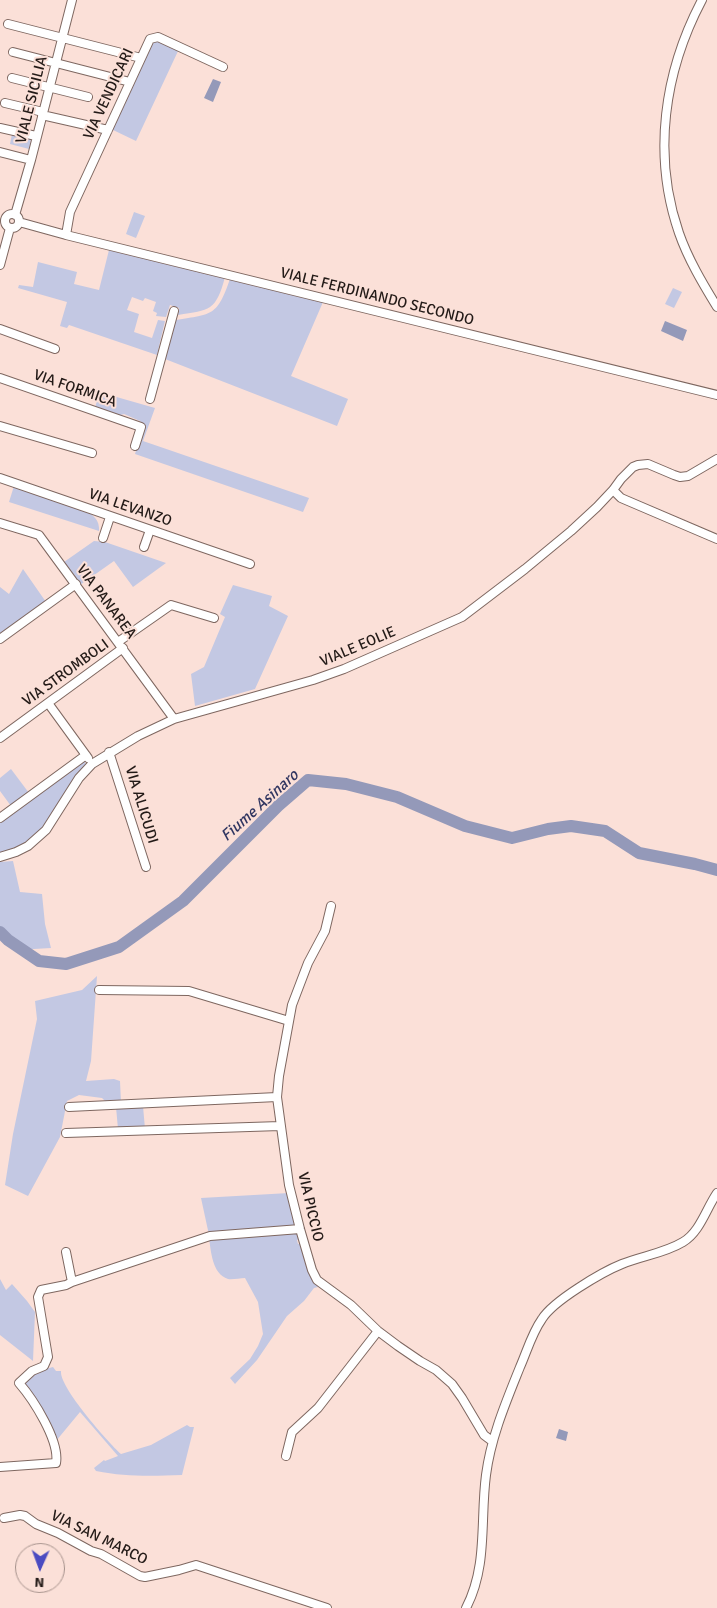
<!DOCTYPE html>
<style>
body{margin:0}
#map{position:relative;width:717px;height:1608px;overflow:hidden;background:#fbe0d8;font-family:Signika,sans-serif}
canvas{display:block}
.north{position:absolute;left:15px;top:1543px;width:50px;height:50px;box-sizing:border-box;background:#fbe0d8;border:1px solid #a5918b;border-radius:50%;rotate:182deg;font-size:14px;font-weight:700;line-height:20px;text-align:center;color:#231a17}
.north::after{content:'';display:block;margin:auto;width:18px;height:22px;background:#4b4bc1;clip-path:polygon(50% 0,100% 100%,50% 72%,0 100%)}
</style>
<div id="map">
<canvas width="717" height="1608"></canvas>
<div class="north">N</div>
</div>
<script>
const c = document.querySelector('canvas').getContext('2d');
c.lineJoin = 'round';
function fillPath(path, color) { c.fillStyle = color; c.fill(path, 'evenodd'); }
function stroke(path, color, width, dash) { c.strokeStyle = color; c.lineWidth = width; c.lineCap = dash ? 'butt' : 'round'; c.setLineDash(dash || []); c.stroke(path); }
function write(font, color, halo, rows, align = 'center') {
  c.font = font + ' Signika,sans-serif'; c.lineWidth = 4; c.setLineDash([]); c.textBaseline = 'middle'; c.strokeStyle = halo; c.fillStyle = color; for (const [text, x, y, turn = 0] of rows) {
    c.save(); c.translate(x, y); c.rotate((+turn || 0) * Math.PI / 180); c.textAlign = isNaN(turn) ? turn : align; if (halo) c.strokeText(text, 0, 0); c.fillText(text, 0, 0); c.restore();
  }
}
fillPath(new Path2D(`
 M 155,39 L 179,49 L 136,141 L 111,129 L 152,42 Z
 M 12,134 L 31,139 L 29,149 L 10,144 Z
 M 134,212 L 145,216 L 136,238 L 126,234 Z
 M 109,250 L 225,277 C 216,311 210,310 178,315 L 179,308 L 170,305 L 166,317 L 156,316 L 157,313 L 153,311 L 156,302 L 145,298 L 143,301 L 132,297 L 127,310 L 139,314 L 134,332 L 152,338 L 158,320 L 165,321 L 157,355 L 69,325 L 67,328 L 60,326 L 67,302 L 18,288 L 19,285 L 33,287 L 38,262 L 77,272 L 74,284 L 99,290 Z
 M 230,279 L 323,302 L 291,376 L 348,399 L 337,426 L 165,359 L 176,320 C 213,314 217,316 230,279 Z
 M 673,288 L 682,292 L 674,308 L 665,304 Z
 M 99,392 L 155,408 L 143,441 L 309,498 L 303,512 L 135,454 L 144,426 L 140,421 L 124,414 L 117,416 L 95,408 Z
 M 14,486 L 85,510 C 93,515 100,520 99,531 L 9,502 Z
 M 94,541 L 105,542 L 166,563 L 133,587 L 114,561 L 80,585 L 64,562 Z
 M 23,569 L 46,602 L 0,635 L 0,587 L 9,594 Z
 M 233,585 L 272,596 L 269,606 L 288,616 L 255,689 L 195,706 L 191,674 L 204,667 L 225,617 L 220,614 Z
 M 81,762 L 85,762 L 86,765 C 69,791 47,834 18,848 C 13,851 6,852 0,854 L 0,822 Z
 M 11,769 L 29,793 L 11,806 L 0,791 L 0,778 Z
 M 13,861 L 20,892 L 42,894 L 45,924 L 51,948 L 17,950 L 0,938 L 0,862 Z
 M 97,976 L 91,1061 L 86,1081 L 114,1079 L 120,1081 L 121,1103 L 106,1102 L 102,1098 L 79,1095 L 67,1101 L 60,1137 L 28,1196 L 5,1185 L 13,1134 L 37,1019 L 35,1001 L 82,990 Z
 M 143,1106 L 145,1129 L 118,1129 L 116,1107 Z
 M 289,1193 L 296,1225 L 292,1228 L 209,1235 L 201,1198 Z
 M 296,1232 L 301,1238 L 297,1240 L 298,1244 L 302,1243 L 318,1287 L 314,1288 L 304,1301 L 287,1316 L 257,1360 L 235,1384 L 230,1378 L 250,1359 L 258,1346 L 263,1334 L 258,1302 L 245,1278 C 240,1278 232,1280 228,1279 C 212,1274 211,1251 209,1238 Z
 M 0,1279 L 6,1290 L 12,1284 L 27,1301 L 35,1312 L 33,1361 L 0,1335 Z
 M 53,1367 L 56,1371 L 61,1371 C 59,1387 108,1442 121,1454 L 151,1445 L 187,1425 L 190,1427 L 194,1427 L 182,1475 C 152,1476 126,1477 96,1471 L 94,1468 L 104,1460 L 105,1461 L 118,1456 L 80,1412 L 56,1441 L 22,1383 L 31,1373 Z`), '#c3c8e3');
fillPath(new Path2D(`
 M 213,79 L 221,82 L 213,102 L 204,98 Z
 M 665,321 L 687,330 L 683,341 L 661,331 Z
 M 559,1429 L 568,1432 L 566,1441 L 556,1438 Z`), '#9499b9');
stroke(new Path2D(`
 M 0,932 L 8,940 L 39,961 L 66,964 L 119,947 L 183,901 L 278,806 L 308,780 L 346,784 L 397,797 L 465,826 L 512,838 L 548,829 L 571,826 L 605,831 L 639,853 L 695,864 L 717,870`), '#9499b9', 12);
const minor = new Path2D(`
 M 702,0 C 664,72 652,155 679,233 C 688,259 703,284 717,307
 M 8,24 L 141,58
 M 13,52 L 130,82
 M 12,78 L 88,97
 M 5,103 L 43,112
 M 42,115 L 108,130
 M 0,128 L 36,136
 M 0,152 L 31,160
 M5 221a7 7 0 1 1 14 0a7 7 0 1 1-14 0Z
 M 15,215 L 31,160 L 72,0
 M 19,222 L 66,235 L 717,395
 M 66,235 L 70,212 L 150,39 L 158,37 L 223,67
 M 0,265 L 10,228
 M 0,329 L 55,349
 M 0,378 L 141,427 L 135,446
 M 150,399 L 174,311
 M 0,426 L 92,453
 M 0,478 L 250,564
 M 613,490 L 621,498 L 717,539
 M 0,523 L 39,535 L 174,719
 M 103,538 L 110,517
 M 144,547 L 150,530
 M 0,639 L 76,584
 M 118,642 L 171,605 L 214,618
 M 48,703 L 88,758
 M 0,738 L 123,648
 M 109,752 L 146,867
 M 0,818 L 86,755
 M 0,857 L 16,852 L 28,846 L 46,830 L 79,778 L 92,764 L 138,736 L 174,719 L 313,680 L 344,669 L 462,617 L 525,569 L 571,531 L 597,507 L 613,490 L 621,479 L 633,467 L 638,465 L 648,464 L 674,475 L 680,477 L 688,476 L 717,459
 M 331,906 L 325,931 L 308,963 L 292,1005 L 279,1076 L 277,1097 L 289,1185 L 300,1229 L 312,1270 L 317,1280 L 351,1305 L 378,1331 L 398,1346 L 420,1361 L 436,1370 L 452,1384 L 462,1398 L 484,1435 L 492,1441
 M 99,990 L 189,991 L 289,1021
 M 69,1107 L 277,1097
 M 66,1133 L 280,1126
 M 66,1252 L 72,1282 L 210,1236 L 300,1229
 M 286,1456 L 292,1432 L 318,1408 L 378,1331
 M 0,1467 L 56,1463 C 60,1441 33,1399 19,1383 L 32,1371 L 44,1366 L 48,1357 L 38,1297 L 41,1290 L 66,1285 L 72,1282
 M 4,1518 L 20,1515 L 25,1516 L 36,1524 L 58,1533 L 91,1551 L 101,1554 L 140,1576 L 145,1577 L 179,1570 L 196,1565 L 327,1608
 M 466,1608 C 488,1566 480,1520 486,1475 C 491,1437 506,1402 520,1367 C 527,1351 532,1333 542,1319 C 553,1301 602,1272 622,1264 C 642,1256 665,1253 683,1242 C 700,1232 706,1209 717,1193`);
stroke(minor, '#7e6760', 10);
stroke(minor, '#fff', 8);
write('15px', '#231a17', '#fbe0d8', [
 ["VIA VENDICARI",109,94,-65],
 ["VIALE SICILIA",32,100,-76],
 ["VIALE FERDINANDO SECONDO",377,297,14],
 ["VIA FORMICA",75,389,19],
 ["VIA LEVANZO",130,508,19],
 ["VIA PANAREA",106,602,53],
 ["VIALE EOLIE",358,647,-23],
 ["VIA STROMBOLI",66,673,-36],
 ["VIA ALICUDI",141,805,73],
 ["VIA PICCIO",310,1207,77],
 ["VIA SAN MARCO",99,1538,26]
]);
write('italic 16px', '#313661', '#fbe0d8', [
 ["Fiume Asinaro",260,806,-42]
]);
</script>
